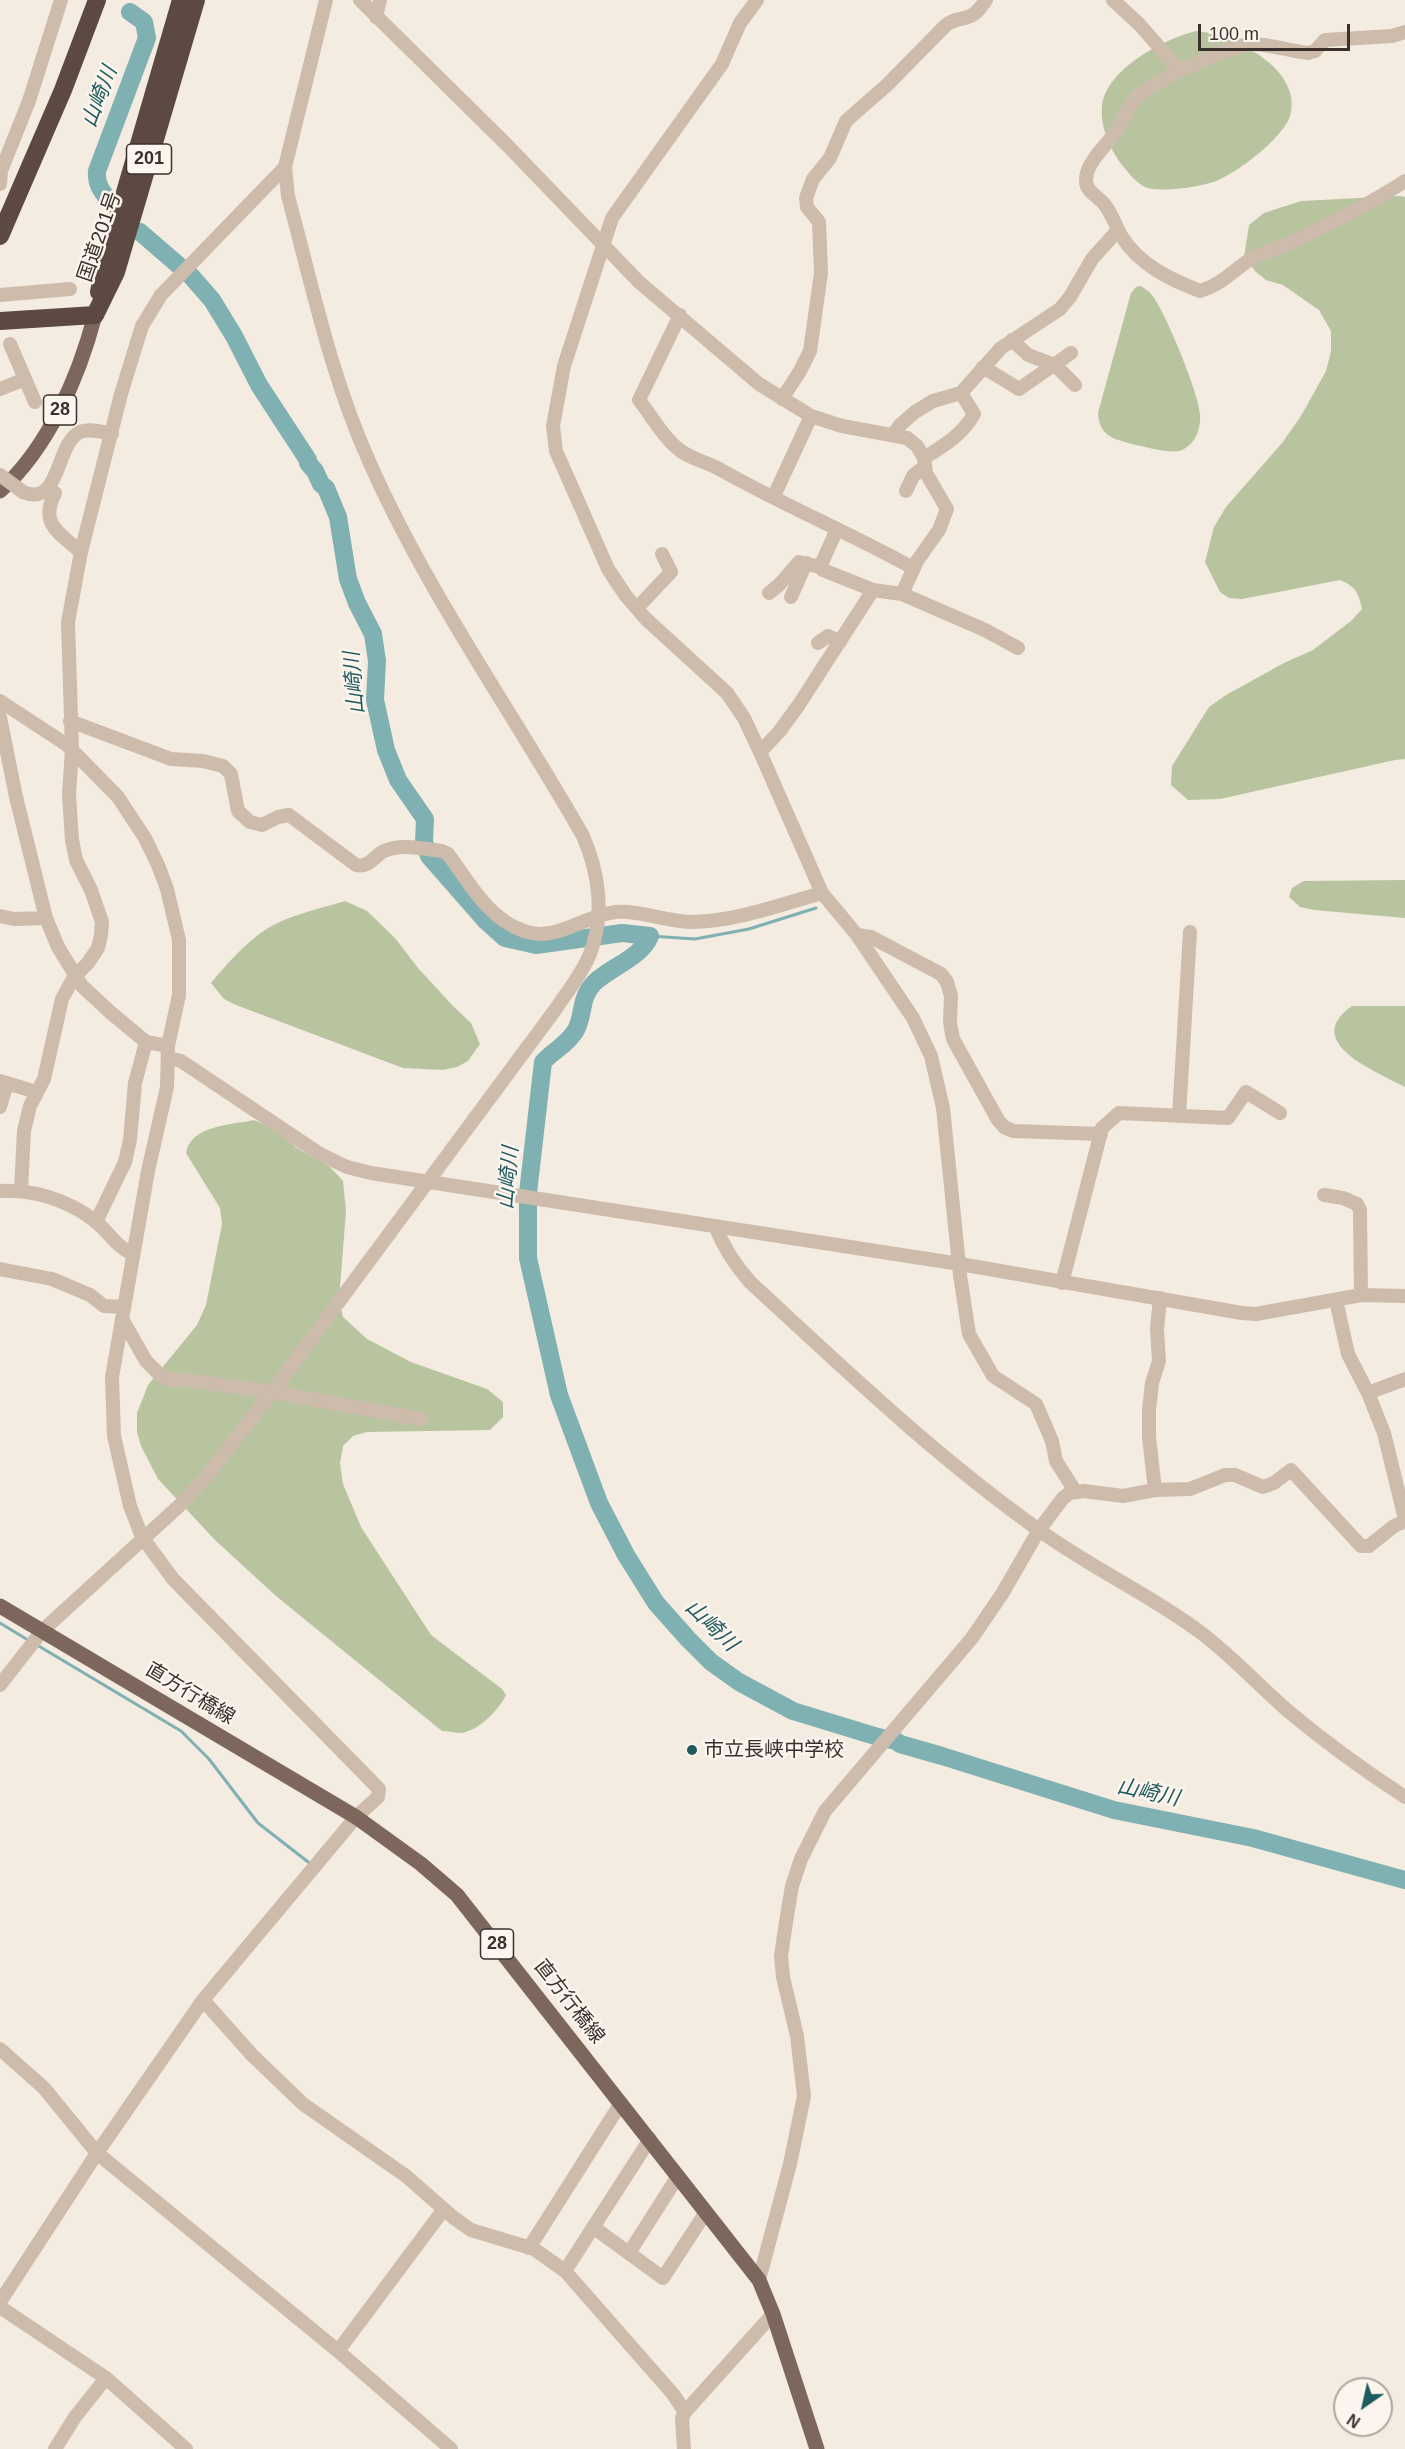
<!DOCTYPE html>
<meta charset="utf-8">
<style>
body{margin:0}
#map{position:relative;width:1405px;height:2449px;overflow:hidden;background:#f4ebe1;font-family:Helvetica,sans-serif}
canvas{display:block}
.north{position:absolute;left:1333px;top:2377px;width:60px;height:60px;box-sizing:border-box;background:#fbf5ee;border:2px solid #aea6a0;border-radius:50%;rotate:214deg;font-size:16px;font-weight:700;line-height:24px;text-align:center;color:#3b302b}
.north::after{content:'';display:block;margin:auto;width:21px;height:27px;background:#1f5a5e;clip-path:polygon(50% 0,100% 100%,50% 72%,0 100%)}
.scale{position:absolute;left:1198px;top:24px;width:152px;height:27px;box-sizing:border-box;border:3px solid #3b302b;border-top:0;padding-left:8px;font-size:18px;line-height:21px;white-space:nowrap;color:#3b302b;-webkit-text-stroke:4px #fbf5ee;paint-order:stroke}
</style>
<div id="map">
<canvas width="1405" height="2449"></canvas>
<div class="north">N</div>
<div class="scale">100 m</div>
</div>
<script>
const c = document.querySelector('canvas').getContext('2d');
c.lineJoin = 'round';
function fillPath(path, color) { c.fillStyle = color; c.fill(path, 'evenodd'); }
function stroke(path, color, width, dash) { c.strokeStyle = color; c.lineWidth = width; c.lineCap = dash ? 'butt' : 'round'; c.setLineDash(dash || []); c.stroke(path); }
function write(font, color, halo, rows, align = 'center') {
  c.font = font + ' Helvetica,"Noto Sans JP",sans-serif'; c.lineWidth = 5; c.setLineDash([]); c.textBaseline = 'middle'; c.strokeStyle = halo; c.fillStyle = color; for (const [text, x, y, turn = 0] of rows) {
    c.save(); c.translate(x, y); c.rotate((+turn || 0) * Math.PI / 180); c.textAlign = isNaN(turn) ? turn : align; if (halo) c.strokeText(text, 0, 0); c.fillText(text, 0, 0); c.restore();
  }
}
fillPath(new Path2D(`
 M 1197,31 C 1223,34 1247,45 1267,61 C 1282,73 1295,91 1291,112 C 1288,135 1237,173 1216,181 C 1201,187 1160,193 1145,187 C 1135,182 1129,173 1122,165 C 1110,149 1100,127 1102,106 C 1106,69 1165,38 1197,31 Z
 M 1399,196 L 1405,197 L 1405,759 L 1395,760 L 1220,799 L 1188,800 L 1171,785 L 1172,766 L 1209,707 L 1226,695 L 1284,663 L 1313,650 L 1351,621 L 1362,609 C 1359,593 1355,586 1340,580 L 1242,599 L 1229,598 L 1220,592 L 1205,562 L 1214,527 L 1226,507 L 1282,443 L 1301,416 L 1326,371 L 1331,351 L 1331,331 L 1319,310 L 1283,285 L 1266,280 L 1256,272 L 1244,257 L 1249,225 L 1264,213 L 1301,201 Z
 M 1141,286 C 1145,289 1149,291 1152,295 C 1165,311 1199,394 1200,414 C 1201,430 1195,446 1179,451 C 1168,454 1127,443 1115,439 C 1103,433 1099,427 1098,413 L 1131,293 L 1136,287 Z
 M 1405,880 L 1405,918 L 1314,910 L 1300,907 L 1289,897 L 1292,888 L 1304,881 Z
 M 345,901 L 367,911 L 395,938 L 418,968 L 453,1006 L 471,1023 L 480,1044 L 468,1061 L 457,1067 L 443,1070 L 403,1068 L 236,1005 L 224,999 L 211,983 C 227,964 244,944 265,930 C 288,915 319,909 345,901 Z
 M 1352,1006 L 1405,1006 L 1405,1087 C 1377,1072 1300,1042 1352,1006 Z
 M 254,1120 L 275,1130 L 297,1148 L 330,1167 L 343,1181 L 346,1211 L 339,1300 L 343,1317 L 367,1339 L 411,1362 L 487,1389 L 503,1402 L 503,1417 L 490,1430 L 367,1432 L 353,1436 L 343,1446 L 340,1463 L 343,1484 L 361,1527 L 431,1635 L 502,1689 L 506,1695 C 499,1710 479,1730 462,1733 C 456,1733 448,1731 442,1731 L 276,1596 L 215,1540 L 158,1479 L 141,1446 L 137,1432 L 137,1413 L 148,1385 L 197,1325 L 206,1305 L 222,1224 L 220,1208 L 186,1153 C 191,1125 231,1125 254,1120 Z`), '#b8c4a0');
stroke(new Path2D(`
 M 650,936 L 695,939 L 749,929 L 816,908
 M 0,1623 L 28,1640
 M 37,1645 L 181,1731 L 209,1759 L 258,1823 L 312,1865`), '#7fb0b2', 3);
stroke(new Path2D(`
 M 110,201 C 101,191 96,184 97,171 L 147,38 L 144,22 L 130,12
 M 140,232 L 191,276 L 212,300 L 234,336 L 259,385 L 308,460 L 308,463 L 315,471 L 321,484 L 326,488 L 338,517 L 348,579 L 357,603 L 373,634 L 377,661 L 375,700 L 386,750 L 398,780 L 425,819 L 424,842 L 429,856 L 486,921 L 505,938 L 536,945 L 622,933 L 650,936 C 641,958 610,967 594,983 C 580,997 584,1015 576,1030 C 567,1045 554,1050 543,1062 L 528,1193 L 528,1258 L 559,1395 L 599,1503 L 626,1555 L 656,1603 L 688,1639 L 711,1662 L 739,1682 L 793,1711 L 878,1737 L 896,1741 L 900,1744 L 942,1756 L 1114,1810 L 1253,1838 L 1405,1880`), '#7fb0b2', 18);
stroke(new Path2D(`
 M 360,0 L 507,145 L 639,282 L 759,384 L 811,416 L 842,426 L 907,438 L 917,446 L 924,458 L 926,473 L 947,509 L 939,530 L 917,561 L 902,594
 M 757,0 L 740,23 L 722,64 L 612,218 L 564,366 L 553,426 L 556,451 L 608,569 L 626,596 L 646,619 L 727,693 L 744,718 L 760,752 L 822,893 L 857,935 L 913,1018 L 931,1056 L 943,1108 L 960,1275 L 969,1334 L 993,1376 L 1036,1404 L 1052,1441 L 1056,1461 L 1075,1491
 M 1113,0 L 1140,25 L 1179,70
 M 376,17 L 380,0
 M 1405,32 L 1392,36 L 1325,40 L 1315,51 L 1308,53 C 1291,51 1272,45 1254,44 C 1235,43 1147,83 1135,99 C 1127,109 1122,123 1114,134 C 1105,147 1085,164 1086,181 C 1086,192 1099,197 1105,205 C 1112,214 1116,227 1122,237 C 1140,265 1169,279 1200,291 C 1222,285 1235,268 1254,257 C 1264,252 1277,249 1288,244 C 1328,225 1368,205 1405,181
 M 0,184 L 1,171 L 29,101 L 61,0
 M 0,295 L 70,289
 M 680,315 L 639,400 C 651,415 661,434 676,447 C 688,459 706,461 721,470 C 783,505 850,533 913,568
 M 1012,340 L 1028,355 L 1055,365 L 1075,385
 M 10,344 L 35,402
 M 983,367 L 1019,389 L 1071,353
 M 0,389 L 25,379
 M 782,399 L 800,371 L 810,351 L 821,273 L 819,222 L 807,207 L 806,198 L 813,179 L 830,158 L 846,121 L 887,85 L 945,26 C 953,19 958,20 968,17 C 976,15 981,7 986,0
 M 893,435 L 900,425 L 915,412 L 933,401 L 961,393 L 1001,348 L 1060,309 L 1070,297 L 1092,259 L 1118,230
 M 924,458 C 945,445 962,435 974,414 L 961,393
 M 906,491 L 913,476 L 925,466
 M 23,492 C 61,508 55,444 80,432 C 90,428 102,432 112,434
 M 55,493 C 39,524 59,533 81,552
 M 774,496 L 811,416
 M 837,529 L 820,567 L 823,570 L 873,590
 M 769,593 L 779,585 L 799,562 L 820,567
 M 791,597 L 806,563
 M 637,608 L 671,572 L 662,554
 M 818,643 L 828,636 L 840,642
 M 0,701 L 67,745 L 118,797 L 145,838 L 158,865 L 167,889 L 179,940 L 179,995 L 168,1046 L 167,1087 L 148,1171 L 112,1377 L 114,1436 L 130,1506 L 142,1537 L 173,1579 L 379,1789 L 378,1797 L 356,1817 L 203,2000 L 97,2153 L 0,2302
 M 0,717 L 16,797 L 46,918 L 58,947 L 82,986 L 110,1012 L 146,1042 L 168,1046
 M 70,721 L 171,759 L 203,761 L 223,766 L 231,774 L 238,811 L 250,822 L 262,825 L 278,817 L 289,815 L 356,865 C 369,868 374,856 384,851 C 401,843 424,849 442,851 L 448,854 C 469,882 488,919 524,931 C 556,943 584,915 616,912 C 641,910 667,922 693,922 C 736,921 780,905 822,893
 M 760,752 L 779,732 L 798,706 L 873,590 L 902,594 L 985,630 L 1018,648
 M 0,916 L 14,919 L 46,918
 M 857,935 L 871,937 L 941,974 L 947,982 L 951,996 L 950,1022 L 953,1039 L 998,1120 L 1004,1127 L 1013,1131 L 1101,1134
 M 168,1058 L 181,1061 L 320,1154 L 347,1167 L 371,1173 L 960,1264 L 1242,1313 L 1256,1314 L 1361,1295 L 1405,1296
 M 0,1081 L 36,1092
 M 0,1107 L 7,1083
 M 1179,1116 L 1190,932
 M 21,1190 L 24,1131 L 30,1106 L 44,1079 L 62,999 L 74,977 L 88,963 L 98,948 L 101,935 L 102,922 L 91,890 L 76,860 L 72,840 L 69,794 L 72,749 L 68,622 L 81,552 L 121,394 L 142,326 L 161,295 L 285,167
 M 0,1191 C 32,1189 69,1200 95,1221 C 109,1232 116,1247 133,1254
 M 1324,1195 L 1343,1198 L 1357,1204 L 1360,1210 L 1361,1295
 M 96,1222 L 125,1162 L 130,1140 L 135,1083 L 146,1042
 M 715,1226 C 724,1248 734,1264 750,1282 C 843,1368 935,1456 1039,1530 C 1091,1568 1149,1594 1200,1632 C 1231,1655 1258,1685 1288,1711 C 1325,1742 1365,1771 1405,1797
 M 0,1269 L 52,1279 L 90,1295 L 104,1306 L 124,1307
 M 1062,1283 L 1102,1128 L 1119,1113 L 1228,1118 L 1246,1092 L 1280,1113
 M 1336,1300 L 1348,1354 L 1368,1393 L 1384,1433 L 1405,1519
 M 122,1319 L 146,1361 L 161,1376 L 170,1380 L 186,1380 L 272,1392 L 421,1419
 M 1368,1393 L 1405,1379
 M 1155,1490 L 1149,1437 L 1149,1410 L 1152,1383 L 1159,1361 L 1157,1329 L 1160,1298
 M 0,1685 L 42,1631 L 179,1506 L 206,1477 L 272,1392 L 555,1010 C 567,992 582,974 590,954 C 605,915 599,873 583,836 C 512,711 427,593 369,461 C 331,377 312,285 288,196 L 285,167 L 326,0
 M 203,2000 L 252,2055 L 303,2104 L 406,2176 L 454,2218 L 471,2230 L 534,2249 L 565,2271 L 673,2394 L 685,2412
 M 0,2049 L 44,2088 L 97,2153 L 338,2351 L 451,2449
 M 593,2227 L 663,2278 L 706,2212
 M 529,2248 L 621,2103
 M 629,2253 L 678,2176
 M 565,2271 L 650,2139
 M 759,2280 L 790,2164 L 804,2096 L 797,2036 L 783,1977 L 781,1956 L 786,1922 L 792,1886 L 801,1859 L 825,1811 L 972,1638 L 1002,1594 L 1039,1530 L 1063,1498 L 1070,1493 L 1084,1491 L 1123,1496 L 1155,1490 L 1190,1489 L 1225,1475 L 1235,1475 L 1263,1487 L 1274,1483 L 1291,1470 L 1361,1546 L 1369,1546 L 1394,1526 L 1405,1521
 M 0,2307 L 106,2378 L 186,2449
 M 338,2351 L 444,2209
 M 55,2449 L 75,2417 L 106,2378
 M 684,2449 L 682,2418 L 685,2412 L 773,2314`), '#cdbbac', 14);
stroke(new Path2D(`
 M 0,491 C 49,447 79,376 95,315
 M 0,1606 L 356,1817 L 421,1864 L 457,1895 L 759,2280 L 773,2314 L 817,2449`), '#7d675c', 15);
stroke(new Path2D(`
 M 0,236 L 63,90 L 97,0
 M 99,292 L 105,261 L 181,0
 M 95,315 L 116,272 L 196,0
 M 0,321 L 95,315`), '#5c4a42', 18);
stroke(new Path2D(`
 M 0,475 L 23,492`), '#cdbbac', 14);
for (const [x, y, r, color] of [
 [692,1750,6,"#1f5a5e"]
]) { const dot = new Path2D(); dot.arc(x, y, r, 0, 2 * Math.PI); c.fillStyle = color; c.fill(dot); stroke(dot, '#fbf5ee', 2); }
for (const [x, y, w] of [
 [149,159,45],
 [60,410,33],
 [497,1944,33]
]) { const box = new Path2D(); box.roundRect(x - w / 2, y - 15, w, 30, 4.5); c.fillStyle = '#fbf5ee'; c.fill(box); stroke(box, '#3b302b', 1.5); }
write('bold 18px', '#3b302b', null, [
 ["201",149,159],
 ["28",60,410],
 ["28",497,1944]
]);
write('20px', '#3b302b', '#fbf5ee', [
 ["国道201号",100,237,-71],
 ["直方行橋線",190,1694,31],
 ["直方行橋線",569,2002,52]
]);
write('20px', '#3b302b', '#fbf5ee', [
 ["市立長峡中学校",704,1750]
], 'left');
write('italic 21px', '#1f5a5e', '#fbf5ee', [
 ["山崎川",100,97,-69],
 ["山崎川",355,683,-95],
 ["山崎川",509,1178,-85],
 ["山崎川",711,1626,44],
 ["山崎川",1148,1793,12]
]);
</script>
